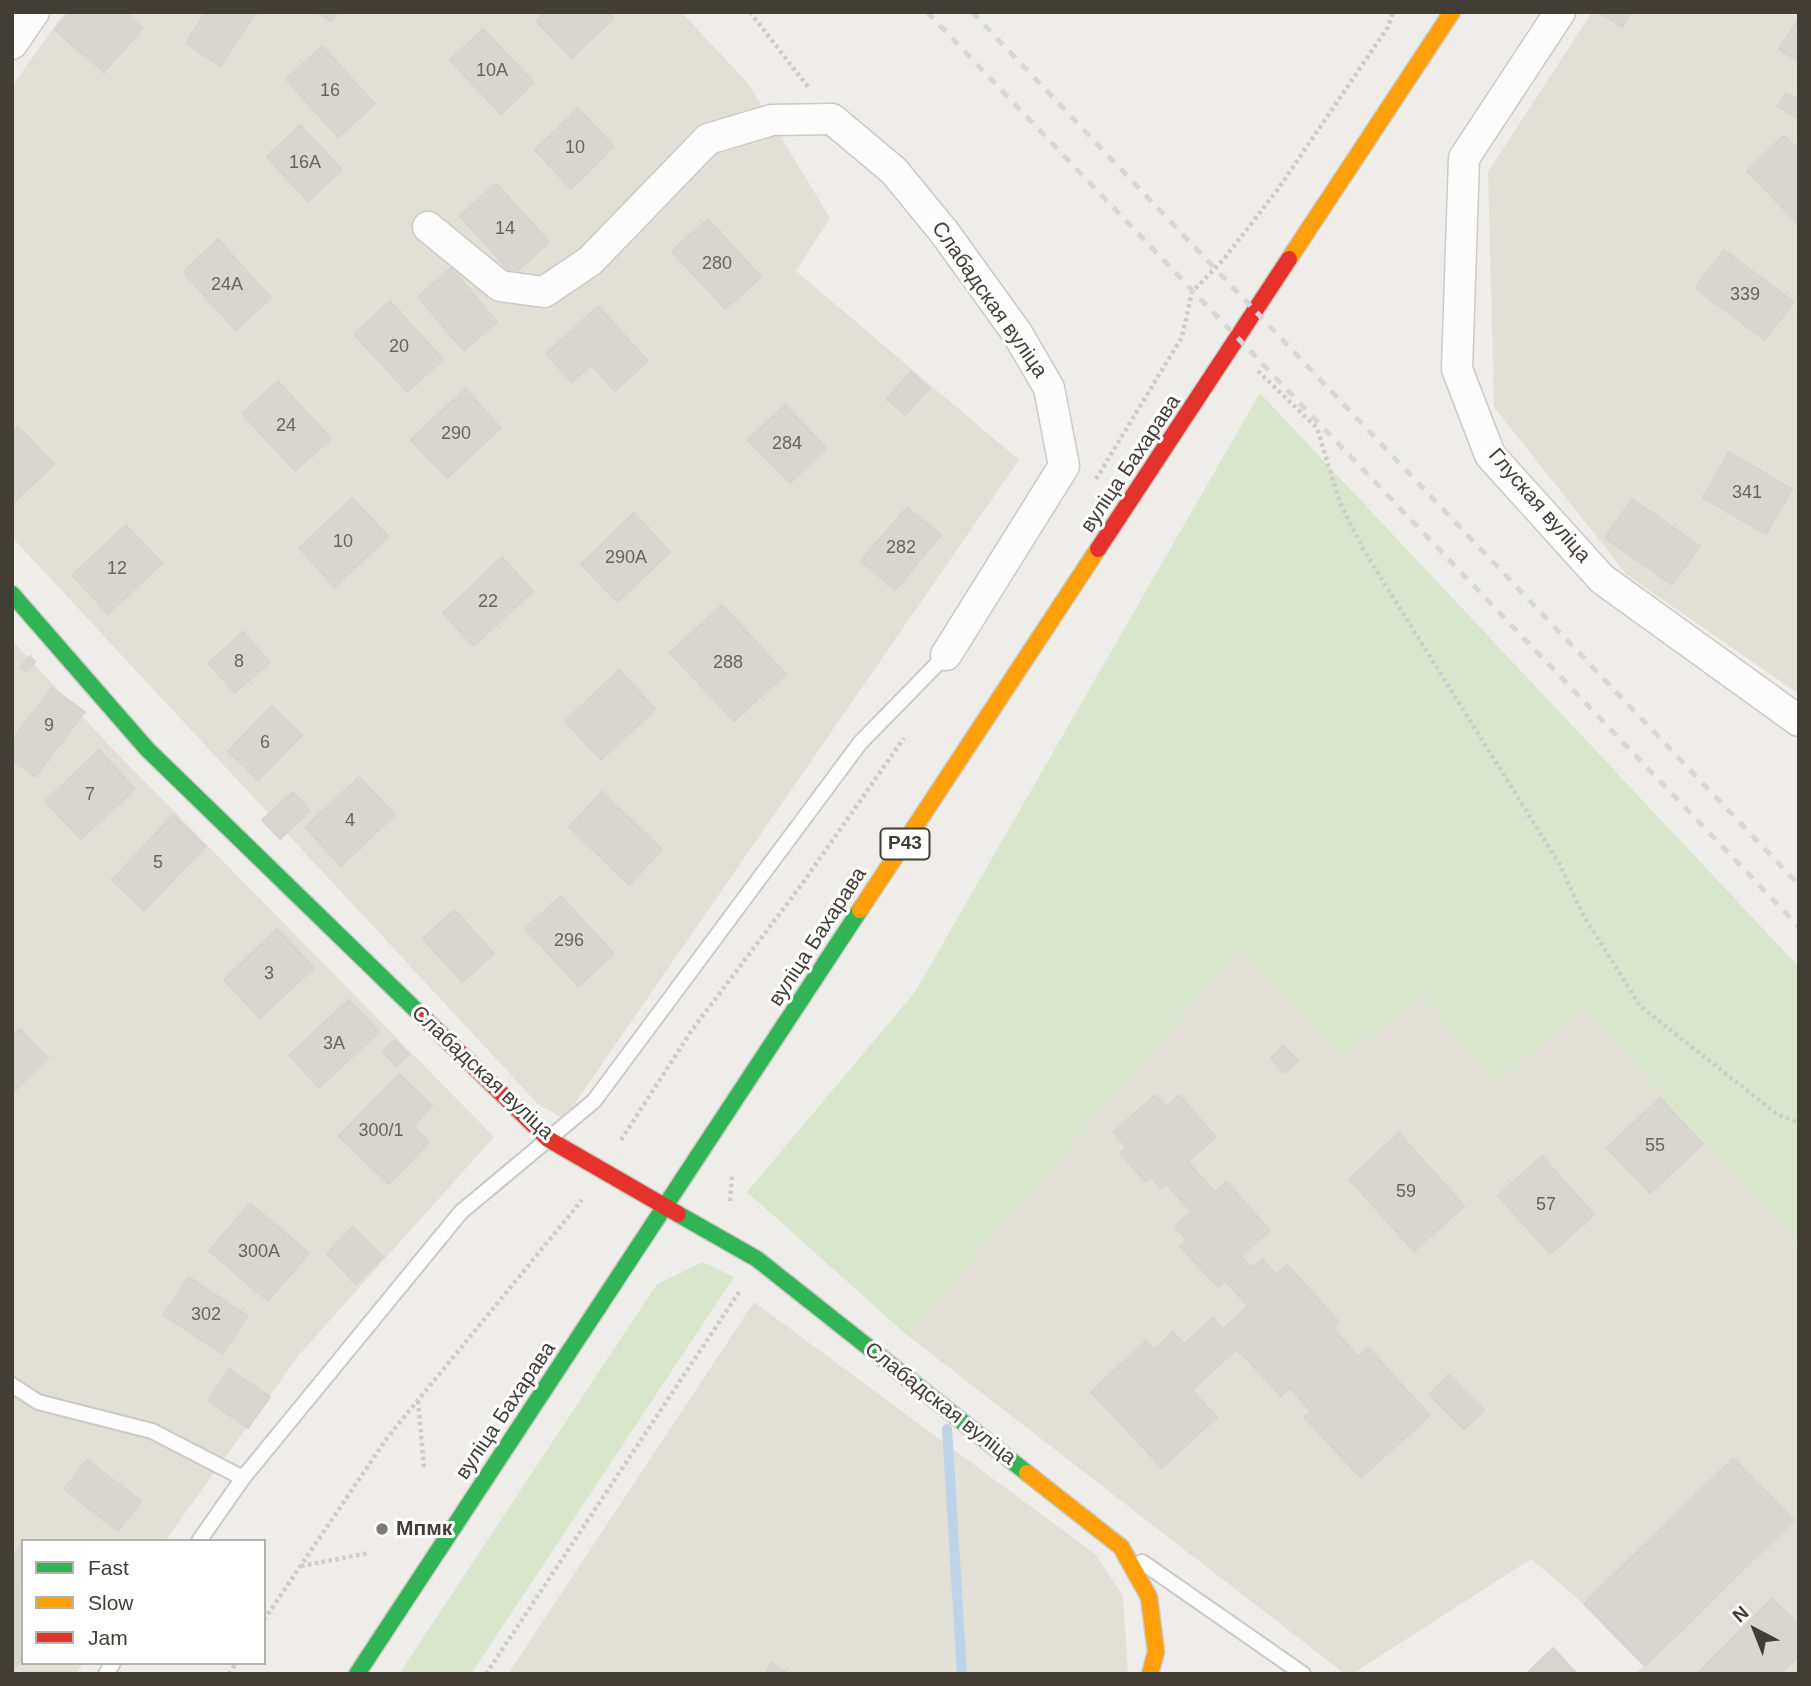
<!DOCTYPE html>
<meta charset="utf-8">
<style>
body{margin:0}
#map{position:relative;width:1811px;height:1686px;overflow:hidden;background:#eeede9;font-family:Helvetica,sans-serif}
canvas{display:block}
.frame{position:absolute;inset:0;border:14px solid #423e36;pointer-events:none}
.legend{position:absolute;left:21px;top:1539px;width:245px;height:126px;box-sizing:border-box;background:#fff;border:2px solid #b3b2af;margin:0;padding:9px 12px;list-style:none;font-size:21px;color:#423e36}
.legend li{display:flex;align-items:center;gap:14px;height:35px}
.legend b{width:35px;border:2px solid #b3b2af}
.north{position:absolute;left:1720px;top:1595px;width:70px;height:70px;-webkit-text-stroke:5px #fff;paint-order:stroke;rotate:318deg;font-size:19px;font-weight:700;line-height:28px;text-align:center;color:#423e36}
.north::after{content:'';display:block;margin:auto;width:24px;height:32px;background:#423e36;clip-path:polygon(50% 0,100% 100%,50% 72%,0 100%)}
</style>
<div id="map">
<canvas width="1811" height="1686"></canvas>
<div class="frame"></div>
<ul class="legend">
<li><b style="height:9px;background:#30b455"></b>Fast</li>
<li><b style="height:9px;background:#ff9f0a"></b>Slow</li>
<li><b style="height:9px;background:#e5322d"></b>Jam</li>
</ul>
<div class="north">N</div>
</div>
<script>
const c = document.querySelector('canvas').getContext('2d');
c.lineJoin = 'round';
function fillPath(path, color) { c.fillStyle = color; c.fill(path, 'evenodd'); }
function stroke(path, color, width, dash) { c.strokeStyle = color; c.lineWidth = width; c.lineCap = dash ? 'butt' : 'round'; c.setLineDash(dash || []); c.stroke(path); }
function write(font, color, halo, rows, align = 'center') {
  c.font = font + ' Helvetica,sans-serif'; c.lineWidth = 6; c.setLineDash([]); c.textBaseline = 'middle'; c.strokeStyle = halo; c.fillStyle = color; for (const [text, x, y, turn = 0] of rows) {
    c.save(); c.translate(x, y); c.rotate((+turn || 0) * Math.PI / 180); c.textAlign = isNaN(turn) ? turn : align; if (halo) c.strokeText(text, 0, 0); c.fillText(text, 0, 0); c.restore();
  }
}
fillPath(new Path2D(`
 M 65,12 L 681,12 L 748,83 L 830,218 L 796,271 L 1019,460 L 564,1119 L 537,1103 L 12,537 L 12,86 Z
 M 1592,12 L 1799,12 L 1799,694 L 1627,575 L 1494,407 L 1488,172 Z
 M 12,640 L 107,743 L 494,1137 L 299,1355 L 165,1541 L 23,1541 L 23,1663 L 83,1663 L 77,1674 L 12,1674 Z
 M 1240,949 L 1344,1057 L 1422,996 L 1497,1083 L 1582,1008 L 1799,1243 L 1799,1515 L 1794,1520 L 1732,1458 L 1584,1604 L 1531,1559 L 1352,1674 L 1345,1674 L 907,1335 Z
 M 754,1302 L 1095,1554 L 1123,1596 L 1128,1674 L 508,1674 Z`), '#e1dfd6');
fillPath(new Path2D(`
 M 1733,1458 L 1794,1520 L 1799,1515 L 1799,1674 L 1635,1674 L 1644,1666 L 1584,1604 Z`), '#e1deda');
fillPath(new Path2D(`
 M 1260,393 L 1799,967 L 1799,1243 L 1582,1008 L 1497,1083 L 1422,996 L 1344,1057 L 1240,950 L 907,1335 L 747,1192 L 915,992 Z
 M 703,1262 L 734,1277 L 471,1674 L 399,1674 L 657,1284 Z`), '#dae6cb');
stroke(new Path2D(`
 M 947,1429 L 962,1674`), '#bdd4e8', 10);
const building = new Path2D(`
 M 71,12 L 125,12 L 143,28 L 104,72 L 55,30 Z
 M 206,12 L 257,12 L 220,66 L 186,43 Z
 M 317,12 L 338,12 L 332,22 Z
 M 546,12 L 608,12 L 614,18 L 572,58 L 536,21 Z
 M 1599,12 L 1631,12 L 1622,27 Z
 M 1799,19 L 1799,62 L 1779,49 Z
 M 483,29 L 534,83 L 501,114 L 450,60 Z
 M 322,46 L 375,104 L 338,137 L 286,79 Z
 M 1786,93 L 1799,100 L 1799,119 L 1777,106 Z
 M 578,108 L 614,147 L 571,189 L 535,150 Z
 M 300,125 L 342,170 L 308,201 L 267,157 Z
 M 1784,135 L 1799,150 L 1799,225 L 1747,171 Z
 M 496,183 L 549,242 L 513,275 L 460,216 Z
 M 708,219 L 761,277 L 725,309 L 672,251 Z
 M 218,239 L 271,298 L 236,330 L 183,272 Z
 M 1724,250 L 1794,302 L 1765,340 L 1695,288 Z
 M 451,268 L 497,322 L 464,351 L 418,297 Z
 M 390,301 L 443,360 L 407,392 L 354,334 Z
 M 598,306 L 648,361 L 615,391 L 591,365 L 572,382 L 546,354 Z
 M 911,372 L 929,389 L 905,415 L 887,399 Z
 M 278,381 L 331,439 L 295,471 L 242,413 Z
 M 465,389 L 501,428 L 447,478 L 411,440 Z
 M 785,405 L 826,448 L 790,483 L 748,440 Z
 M 18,426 L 54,464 L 12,504 L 12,432 Z
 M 1729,452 L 1792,489 L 1766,534 L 1703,498 Z
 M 352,498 L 388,536 L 335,587 L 299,548 Z
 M 1632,499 L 1700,546 L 1672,585 L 1605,538 Z
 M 907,507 L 941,535 L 895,590 L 861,561 Z
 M 634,513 L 670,552 L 617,602 L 581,564 Z
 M 126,525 L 162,563 L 108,614 L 72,575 Z
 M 502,557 L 533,591 L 474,646 L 443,613 Z
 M 722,605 L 786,674 L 734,721 L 670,653 Z
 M 243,632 L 270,662 L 235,693 L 208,663 Z
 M 30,656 L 35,662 L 26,672 L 20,667 Z
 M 619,670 L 655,709 L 601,760 L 565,721 Z
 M 52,688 L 85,712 L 35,777 L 12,759 L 12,740 Z
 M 272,706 L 302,735 L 258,780 L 228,751 Z
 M 99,750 L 135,789 L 81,839 L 45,801 Z
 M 359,777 L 395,815 L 341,866 L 305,827 Z
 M 293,792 L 310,811 L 280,839 L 262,820 Z
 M 602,792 L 662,850 L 629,885 L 569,827 Z
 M 173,815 L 205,846 L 144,911 L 112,880 Z
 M 561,896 L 614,954 L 578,986 L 525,928 Z
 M 455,910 L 494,954 L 462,982 L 423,938 Z
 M 277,929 L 314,968 L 260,1018 L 224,980 Z
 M 349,1000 L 379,1032 L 319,1088 L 289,1055 Z
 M 20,1029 L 48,1058 L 12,1093 L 12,1037 Z
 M 395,1040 L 409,1055 L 396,1066 L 383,1051 Z
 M 1283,1046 L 1298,1061 L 1285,1073 L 1271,1058 Z
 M 399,1074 L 432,1106 L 413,1126 L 429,1142 L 389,1184 L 339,1136 Z
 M 1155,1095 L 1166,1107 L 1179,1095 L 1216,1137 L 1188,1162 L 1215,1192 L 1226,1182 L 1270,1230 L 1241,1256 L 1253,1268 L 1262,1259 L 1276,1275 L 1287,1265 L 1339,1322 L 1332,1328 L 1359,1357 L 1368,1348 L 1430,1415 L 1361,1478 L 1304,1417 L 1311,1411 L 1290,1388 L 1281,1396 L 1237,1349 L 1192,1390 L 1217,1417 L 1162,1468 L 1091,1392 L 1146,1341 L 1154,1350 L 1173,1332 L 1184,1344 L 1213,1318 L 1223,1329 L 1248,1306 L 1225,1281 L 1218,1287 L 1180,1246 L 1187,1240 L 1175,1227 L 1191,1211 L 1166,1184 L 1161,1188 L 1151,1177 L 1146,1182 L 1120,1153 L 1127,1147 L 1113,1132 Z
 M 1660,1098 L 1703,1144 L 1650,1193 L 1607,1148 Z
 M 1399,1133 L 1464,1206 L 1414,1251 L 1349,1179 Z
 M 1542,1156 L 1594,1215 L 1550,1254 L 1498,1195 Z
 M 250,1203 L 309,1253 L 268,1301 L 209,1251 Z
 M 353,1227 L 383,1257 L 356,1284 L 327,1254 Z
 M 189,1277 L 248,1316 L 223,1354 L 163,1315 Z
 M 229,1369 L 270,1397 L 248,1428 L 208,1401 Z
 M 1449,1375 L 1484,1410 L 1464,1429 L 1429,1394 Z
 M 1733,1458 L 1794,1520 L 1645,1666 L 1584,1604 Z
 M 87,1460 L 141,1501 L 118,1531 L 64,1489 Z
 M 21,1544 L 23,1657 L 12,1672 L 12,1557 Z
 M 1772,1599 L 1799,1625 L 1799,1655 L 1780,1674 L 1697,1674 Z
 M 1553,1648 L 1577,1674 L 1526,1674 Z
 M 772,1663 L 789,1674 L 765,1674 Z`);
fillPath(building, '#d8d6d1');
stroke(building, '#d6d4cf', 2);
const lane = new Path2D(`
 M 12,1385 L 38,1402 L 152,1431 L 243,1478
 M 199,1541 L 243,1478 L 461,1212 L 594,1101 L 860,743 L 946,655
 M 1142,1562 L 1303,1674
 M 106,1674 L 113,1663`);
const street = new Path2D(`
 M 1560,12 L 1464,158 L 1457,369 L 1490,455 L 1602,579 L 1799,721
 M 12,44 L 34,12
 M 428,227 L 500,286 L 544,292 L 590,261 L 708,139 L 772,120 L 832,119 L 894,171 L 944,232 L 1017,333 L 1049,388 L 1064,466 L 946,655`);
const fast = new Path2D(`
 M 12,594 L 147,749 L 422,1016
 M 678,1214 L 757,1259 L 1027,1473
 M 357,1674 L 860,910`);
const slow = new Path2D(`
 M 1289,259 L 1452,12
 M 860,910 L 1098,549
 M 1027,1473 L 1121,1547 L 1149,1597 L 1156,1652 L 1150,1674`);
const jam = new Path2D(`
 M 1098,549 L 1289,259
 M 422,1016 L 548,1139 L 678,1214`);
stroke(lane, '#cccac6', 18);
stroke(street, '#cccac6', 33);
stroke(fast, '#cccac0', 19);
stroke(slow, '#cccac0', 19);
stroke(jam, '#cccac0', 19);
stroke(new Path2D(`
 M 750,12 L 808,87
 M 1258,371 L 1317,428 L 1340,503 L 1363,549 L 1560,865 L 1582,913 L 1640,1006 L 1778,1115 L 1799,1123
 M 1096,479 L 1182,337 L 1192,292 L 1224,259 L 1278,189 L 1388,27 L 1393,12
 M 621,1140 L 692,1030 L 802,884 L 904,738
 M 730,1201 L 732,1176
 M 418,1401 L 424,1468
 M 301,1566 L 369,1553
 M 264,1620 L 387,1438 L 582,1200
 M 229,1674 L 236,1663
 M 486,1674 L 739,1292`), '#cfcdca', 4.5, [3.5, 3.5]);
stroke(lane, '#fcfcfc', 14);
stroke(street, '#fcfcfc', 30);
stroke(fast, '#30b455', 16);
stroke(slow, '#ff9f0a', 16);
stroke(jam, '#e5322d', 16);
stroke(new Path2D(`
 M 927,12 L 1799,927
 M 972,12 L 1799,885`), '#d8d8d7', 5, [9, 9]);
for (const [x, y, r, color] of [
 [382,1529,7,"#7e7b75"]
]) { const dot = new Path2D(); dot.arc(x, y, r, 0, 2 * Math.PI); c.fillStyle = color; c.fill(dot); stroke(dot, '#fff', 2.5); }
write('18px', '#68655e', null, [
 ["10А",492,71],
 ["16",330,91],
 ["10",575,148],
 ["16А",305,163],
 ["14",505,229],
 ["280",717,264],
 ["24А",227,285],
 ["339",1745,295],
 ["20",399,347],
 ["24",286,426],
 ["290",456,434],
 ["284",787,444],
 ["341",1747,493],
 ["10",343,542],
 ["282",901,548],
 ["290А",626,558],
 ["12",117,569],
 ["22",488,602],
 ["8",239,662],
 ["288",728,663],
 ["9",49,726],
 ["6",265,743],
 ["7",90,795],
 ["4",350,821],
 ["5",158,863],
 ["296",569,941],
 ["3",269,974],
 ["3А",334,1044],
 ["300/1",381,1131],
 ["55",1655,1146],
 ["59",1406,1192],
 ["57",1546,1205],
 ["300А",259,1252],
 ["302",206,1315]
]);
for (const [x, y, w] of [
 [905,844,49]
]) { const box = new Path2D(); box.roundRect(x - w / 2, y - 15.5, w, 31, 5); c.fillStyle = '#fff'; c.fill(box); stroke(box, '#423e36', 2); }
write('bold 19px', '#423e36', null, [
 ["Р43",905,844]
]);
write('21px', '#423e36', '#fff', [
 ["Слабадская вуліца",989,300,55],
 ["вуліца Бахарава",1131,464,-56],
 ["Глуская вуліца",1539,506,49],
 ["вуліца Бахарава",818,937,-57],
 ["Слабадская вуліца",482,1073,43],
 ["Слабадская вуліца",940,1404,38],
 ["вуліца Бахарава",506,1411,-56]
]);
write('bold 21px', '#423e36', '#fff', [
 ["Мпмк",396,1529]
], 'left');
</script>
